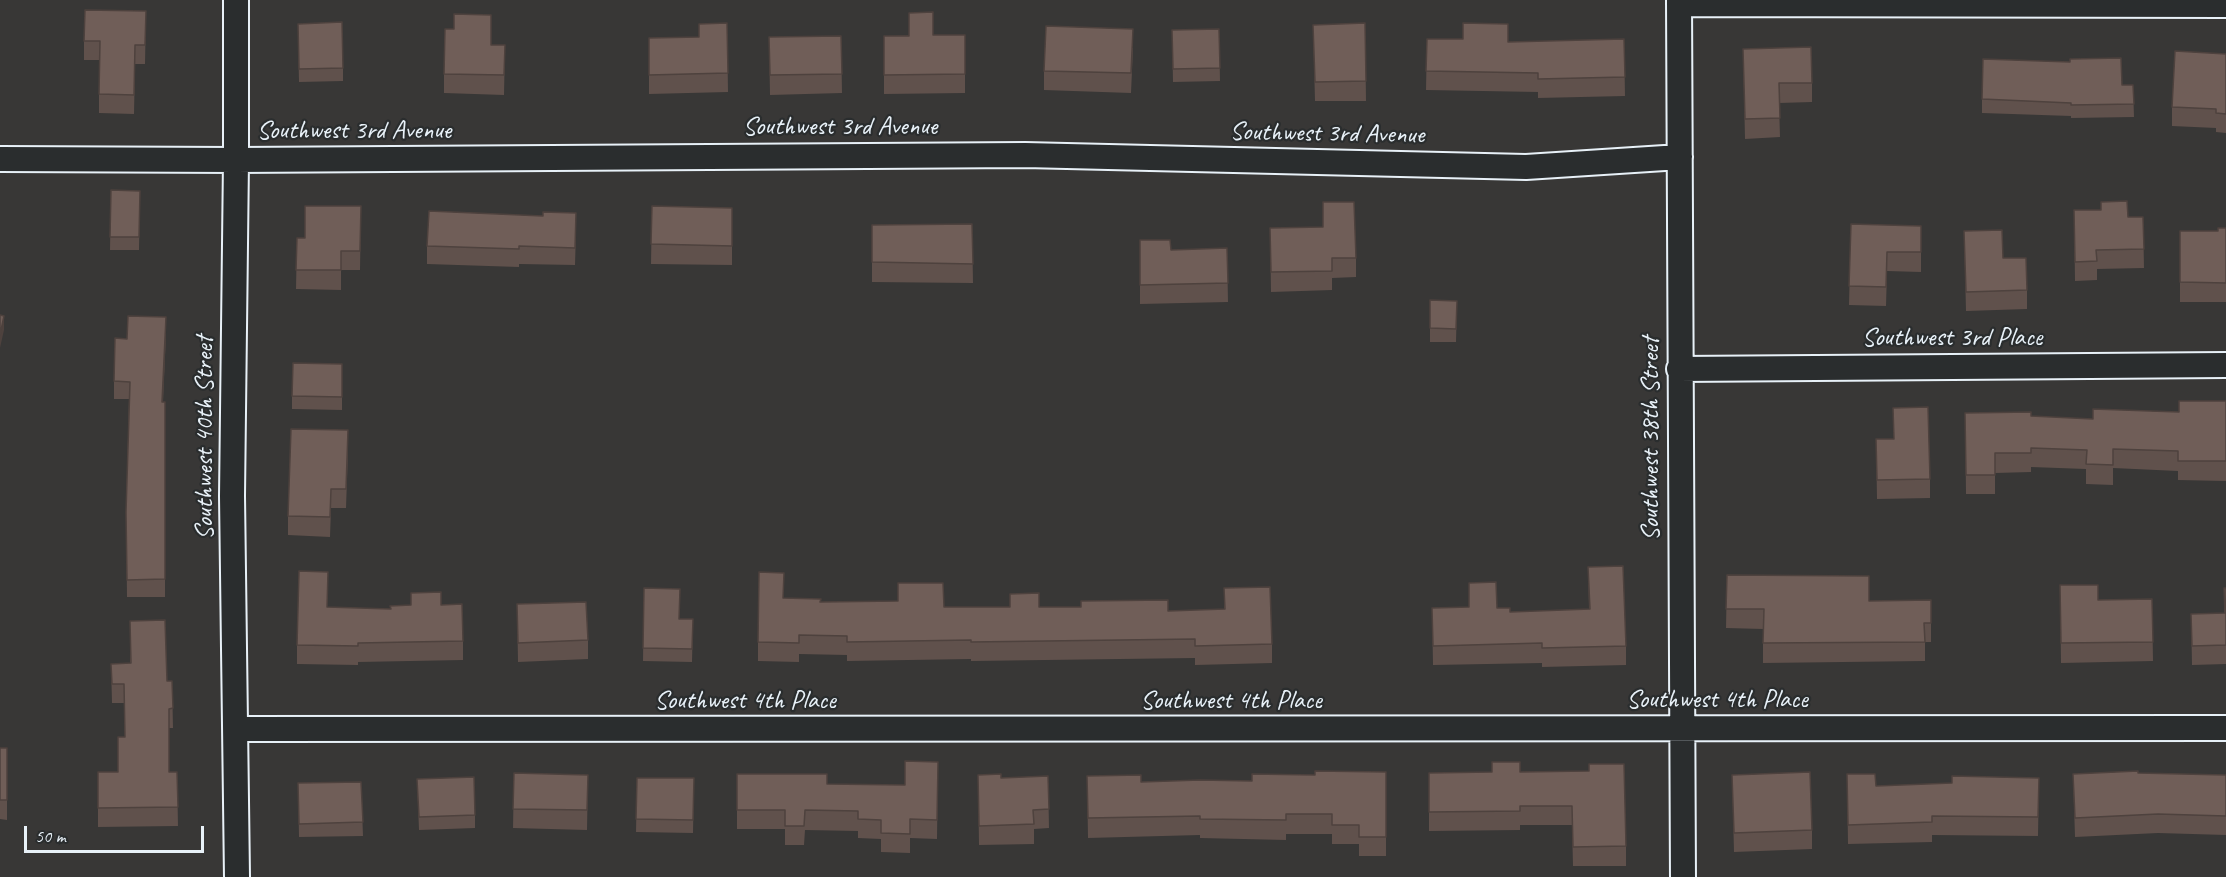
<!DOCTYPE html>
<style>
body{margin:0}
#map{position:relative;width:2226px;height:877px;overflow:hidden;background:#383736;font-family:Caveat,sans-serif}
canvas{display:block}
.scale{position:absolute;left:24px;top:826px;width:180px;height:27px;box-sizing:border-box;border:3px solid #e8f1f8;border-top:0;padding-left:8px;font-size:18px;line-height:21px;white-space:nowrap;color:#e8f1f8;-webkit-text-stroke:4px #2a2d2e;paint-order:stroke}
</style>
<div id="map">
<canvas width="2226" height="877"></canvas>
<div class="scale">50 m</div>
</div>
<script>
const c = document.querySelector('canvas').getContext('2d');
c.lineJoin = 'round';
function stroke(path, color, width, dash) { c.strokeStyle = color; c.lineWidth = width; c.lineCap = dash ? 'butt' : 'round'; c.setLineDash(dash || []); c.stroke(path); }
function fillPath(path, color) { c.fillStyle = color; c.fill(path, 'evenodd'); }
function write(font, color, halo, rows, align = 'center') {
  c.font = font + ' Caveat,sans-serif'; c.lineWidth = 4.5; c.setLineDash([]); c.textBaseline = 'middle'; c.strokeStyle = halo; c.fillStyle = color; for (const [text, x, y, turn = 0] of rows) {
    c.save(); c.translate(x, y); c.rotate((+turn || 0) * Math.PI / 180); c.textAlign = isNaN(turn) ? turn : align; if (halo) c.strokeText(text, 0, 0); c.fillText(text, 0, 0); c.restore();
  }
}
const street = new Path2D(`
 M 236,0 L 236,160 L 232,496 L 237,877
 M 1679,0 L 1683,877
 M 1679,4 L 2226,5
 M 0,159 L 236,160 L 1025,155 L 1526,167 L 1680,157
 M 1679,369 L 2226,365
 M 236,729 L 2226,728`);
stroke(street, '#e8f1f8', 28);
stroke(street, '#2a2d2e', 24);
fillPath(new Path2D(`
 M 146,11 L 145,64 L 135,64 L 134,114 L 99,113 L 99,60 L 84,60 L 84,41 Z
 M 727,23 L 728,92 L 649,94 L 649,38 L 699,37 Z
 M 1365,23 L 1366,101 L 1315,101 L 1313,25 Z
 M 1219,29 L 1220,81 L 1173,82 L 1172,30 Z
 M 933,35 L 965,35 L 965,93 L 884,94 L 884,36 Z
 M 841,36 L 842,93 L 770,95 L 769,37 Z
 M 298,37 L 343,68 L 343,81 L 299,82 Z
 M 1427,39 L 1508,42 L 1624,39 L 1625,96 L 1538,98 L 1538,92 L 1426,90 Z
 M 491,45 L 505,45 L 504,95 L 444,93 L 444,74 Z
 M 1133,48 L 1131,93 L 1044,90 L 1044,71 Z
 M 1743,49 L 1812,83 L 1812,102 L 1779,103 L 1780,137 L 1745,139 Z
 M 2226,54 L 2226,133 L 2216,132 L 2216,128 L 2172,126 L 2172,107 Z
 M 2122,85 L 2133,85 L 2134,117 L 2071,118 L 2071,116 L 1982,113 L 1982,99 Z
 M 111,190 L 140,191 L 139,250 L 110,250 Z
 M 1323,202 L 1356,258 L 1356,277 L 1332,278 L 1332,290 L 1271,292 L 1270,228 L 1323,227 Z
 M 361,206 L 360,270 L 341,270 L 341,290 L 296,289 L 297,238 L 305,238 Z
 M 652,206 L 732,208 L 732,265 L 651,264 Z
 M 2074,210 L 2128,217 L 2143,217 L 2144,268 L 2097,269 L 2097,280 L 2075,281 Z
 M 972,224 L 973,283 L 872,282 L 872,225 Z
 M 1851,224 L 1921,226 L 1921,272 L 1887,271 L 1886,306 L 1849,305 Z
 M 2226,228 L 2226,302 L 2180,302 L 2180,231 L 2218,231 Z
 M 576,231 L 575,265 L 519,264 L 519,267 L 427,264 L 427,246 Z
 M 1964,231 L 2003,258 L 2027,290 L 2027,309 L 1966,311 Z
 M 1140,240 L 1171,250 L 1227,248 L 1228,302 L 1140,304 Z
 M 1430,300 L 1457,301 L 1456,342 L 1430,342 Z
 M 166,334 L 163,402 L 165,402 L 165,597 L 127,597 L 126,512 L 129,399 L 114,399 L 114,381 L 127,339 Z
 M 342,364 L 342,410 L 292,409 L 292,396 Z
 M 2226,401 L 2226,481 L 2178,480 L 2178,471 L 2113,468 L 2113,485 L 2086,484 L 2086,469 L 2031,467 L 2031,472 L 1995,473 L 1995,494 L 1966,494 L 1965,413 L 2093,419 L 2179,412 Z
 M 1876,439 L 1893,439 L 1930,479 L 1930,498 L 1877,499 Z
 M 348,450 L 346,508 L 331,508 L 330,537 L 288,535 L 288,516 Z
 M 1588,567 L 1626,646 L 1626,665 L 1542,667 L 1542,663 L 1433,665 L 1432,608 L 1469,607 L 1497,608 L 1510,612 L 1589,609 Z
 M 1727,575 L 1869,601 L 1931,600 L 1931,642 L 1925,642 L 1925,661 L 1763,663 L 1763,629 L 1726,628 Z
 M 2060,585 L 2098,600 L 2152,599 L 2153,661 L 2061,663 Z
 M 644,588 L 679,619 L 693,619 L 692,662 L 643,661 Z
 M 1224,588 L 1272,644 L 1272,663 L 1195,665 L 1195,658 L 971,661 L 971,659 L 847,661 L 847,655 L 799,654 L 799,662 L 758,661 L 758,642 L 784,598 L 820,602 L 944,607 L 1039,607 L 1168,611 L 1224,609 Z
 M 2224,588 L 2226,588 L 2226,664 L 2192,665 L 2191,614 L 2224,613 Z
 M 517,604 L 588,640 L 588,659 L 518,662 Z
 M 441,605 L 463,641 L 463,660 L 358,662 L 358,665 L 297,664 L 297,645 L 327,607 L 391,609 Z
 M 130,621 L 167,681 L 172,681 L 173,728 L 169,728 L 169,772 L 177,772 L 178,826 L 98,827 L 98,772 L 118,772 L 125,737 L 124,703 L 112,703 L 111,664 L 130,663 Z
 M 0,748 L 7,748 L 7,820 L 0,819 Z
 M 938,762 L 937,839 L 910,838 L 910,853 L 881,852 L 881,839 L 858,838 L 858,831 L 805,830 L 804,845 L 785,845 L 785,829 L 737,829 L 737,774 L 827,784 L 905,785 Z
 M 1589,771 L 1626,846 L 1626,866 L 1573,866 L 1572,825 L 1520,825 L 1520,830 L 1429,831 L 1429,773 Z
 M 1386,772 L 1386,856 L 1359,856 L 1359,844 L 1332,844 L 1332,834 L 1286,834 L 1286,840 L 1200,838 L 1200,835 L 1088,838 L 1087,776 L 1141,782 L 1252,781 L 1315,775 Z
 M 514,773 L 588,775 L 587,830 L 513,828 Z
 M 2138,773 L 2226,775 L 2226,835 L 2158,833 L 2075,837 L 2073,774 Z
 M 1847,774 L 1876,786 L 1952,783 L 2039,778 L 2038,836 L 1932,835 L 1932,842 L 1848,844 Z
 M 978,775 L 1001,778 L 1048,776 L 1049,828 L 1034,829 L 1034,844 L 979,845 Z
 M 1732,775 L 1812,830 L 1812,849 L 1734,852 Z
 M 637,778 L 694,778 L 693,833 L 636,832 Z
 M 417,779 L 475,815 L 475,828 L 419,830 Z
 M 361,782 L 363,836 L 299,837 L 298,783 Z`), '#60514c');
fillPath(new Path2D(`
 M 4,316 L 4,330 L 0,348 L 0,335 Z
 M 166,317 L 166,334 L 162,420 L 162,402 Z`), '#4e423e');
const building = new Path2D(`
 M 85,10 L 146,11 L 145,45 L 135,45 L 134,95 L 99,94 L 100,41 L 84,41 Z
 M 933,12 L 933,35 L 965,35 L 965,74 L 884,75 L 884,36 L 909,36 L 909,13 Z
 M 454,14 L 491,15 L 491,45 L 505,45 L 504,75 L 444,74 L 445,29 L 454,29 Z
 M 342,22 L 343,68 L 299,69 L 298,24 Z
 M 727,23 L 728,73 L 649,75 L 649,38 L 699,37 L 699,24 Z
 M 1365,23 L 1366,81 L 1315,82 L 1313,25 Z
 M 1463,23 L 1508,24 L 1508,42 L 1624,39 L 1625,77 L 1538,79 L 1538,73 L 1426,71 L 1427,39 L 1463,39 Z
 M 1046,26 L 1133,29 L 1131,73 L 1044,71 Z
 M 1219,29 L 1220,68 L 1173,69 L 1172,30 Z
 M 841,36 L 842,74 L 770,75 L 769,37 Z
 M 1811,47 L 1812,83 L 1779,83 L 1780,118 L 1745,119 L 1743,49 Z
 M 2175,51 L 2226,54 L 2226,114 L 2216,113 L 2216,109 L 2172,107 Z
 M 2121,58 L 2122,85 L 2133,85 L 2134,104 L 2071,105 L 2071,103 L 1982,99 L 1983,59 L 2070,62 L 2070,59 Z
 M 111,190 L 140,191 L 139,237 L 110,237 Z
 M 2127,201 L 2128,217 L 2143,217 L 2144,249 L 2096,250 L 2097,261 L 2075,262 L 2074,210 L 2101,210 L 2101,202 Z
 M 1323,202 L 1354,202 L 1356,258 L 1332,258 L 1332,271 L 1271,272 L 1270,228 L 1323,227 Z
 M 305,206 L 361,206 L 360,251 L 341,251 L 341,270 L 296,270 L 297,238 L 305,238 Z
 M 652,206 L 732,208 L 732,246 L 651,244 Z
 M 429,211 L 543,216 L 543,212 L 576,213 L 575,248 L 519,246 L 519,249 L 427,246 Z
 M 972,224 L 973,264 L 872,262 L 872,225 Z
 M 1851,224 L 1921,226 L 1921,252 L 1887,252 L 1886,287 L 1849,286 Z
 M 2218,228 L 2226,228 L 2226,283 L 2180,282 L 2180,231 L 2218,231 Z
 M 2002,230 L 2003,258 L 2026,258 L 2027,290 L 1966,292 L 1964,231 Z
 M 1140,240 L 1170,240 L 1171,250 L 1227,248 L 1228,283 L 1140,285 Z
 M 1430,300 L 1457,301 L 1456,329 L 1430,328 Z
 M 0,315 L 4,316 L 0,335 Z
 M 128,316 L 166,317 L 162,402 L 165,402 L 165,579 L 127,580 L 126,512 L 130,382 L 114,381 L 115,338 L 127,339 Z
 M 293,363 L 342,364 L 342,397 L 292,396 Z
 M 2179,401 L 2226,401 L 2226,461 L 2178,461 L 2178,451 L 2113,449 L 2113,465 L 2086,464 L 2087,450 L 2031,448 L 2031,453 L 1995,453 L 1995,475 L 1966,475 L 1965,413 L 2031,412 L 2031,416 L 2093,419 L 2093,409 L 2179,412 Z
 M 1928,407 L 1930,479 L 1877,480 L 1876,439 L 1894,439 L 1893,408 Z
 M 291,429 L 348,430 L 346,489 L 331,489 L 330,517 L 288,516 Z
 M 1623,566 L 1626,646 L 1542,648 L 1542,643 L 1433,646 L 1432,608 L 1469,607 L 1469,583 L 1496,582 L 1497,608 L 1510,608 L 1510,612 L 1590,609 L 1588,567 Z
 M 299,571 L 328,572 L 327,607 L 391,609 L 390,606 L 411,605 L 411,593 L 441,592 L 441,605 L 462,604 L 463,641 L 358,643 L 358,646 L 297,645 Z
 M 759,572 L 784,573 L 783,598 L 821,599 L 820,602 L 898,601 L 898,583 L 943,583 L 944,607 L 1010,607 L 1010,594 L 1039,593 L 1039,607 L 1081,607 L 1081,601 L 1168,600 L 1168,611 L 1225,609 L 1224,588 L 1270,587 L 1272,644 L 1195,646 L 1195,639 L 971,642 L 971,640 L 847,642 L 847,636 L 799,635 L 799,643 L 758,642 Z
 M 1727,575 L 1869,576 L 1869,601 L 1931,600 L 1931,623 L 1924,623 L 1925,642 L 1763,643 L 1764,609 L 1726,609 Z
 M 2060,585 L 2098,585 L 2098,600 L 2152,599 L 2153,642 L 2061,643 Z
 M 644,588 L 680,589 L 679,619 L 693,619 L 692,649 L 643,648 Z
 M 2224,588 L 2226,588 L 2226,645 L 2192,646 L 2191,614 L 2225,613 Z
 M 586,602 L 588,640 L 518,643 L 517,604 Z
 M 165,620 L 167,681 L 172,681 L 173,708 L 169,709 L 169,772 L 177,772 L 178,807 L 98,808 L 98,772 L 118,772 L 118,737 L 125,737 L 124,684 L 112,684 L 111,664 L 131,663 L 130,621 Z
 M 0,748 L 7,748 L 7,800 L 0,800 Z
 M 905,761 L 938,762 L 937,820 L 910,819 L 910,834 L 881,833 L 881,820 L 858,819 L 858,811 L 805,810 L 804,826 L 785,826 L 785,810 L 737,810 L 737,774 L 827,774 L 827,784 L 905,785 Z
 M 1492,762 L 1520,762 L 1520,772 L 1589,771 L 1589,764 L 1624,764 L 1626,846 L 1573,847 L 1572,806 L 1520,806 L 1520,811 L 1429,812 L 1429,773 L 1492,772 Z
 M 1315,771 L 1386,772 L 1386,837 L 1359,837 L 1359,825 L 1332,825 L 1332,814 L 1286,814 L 1286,820 L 1200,819 L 1200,816 L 1088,818 L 1087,776 L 1141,775 L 1141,782 L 1200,780 L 1252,781 L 1252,774 L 1315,775 Z
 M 2138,771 L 2138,773 L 2226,775 L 2226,816 L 2158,814 L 2075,818 L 2073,774 Z
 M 1810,772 L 1812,830 L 1734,833 L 1732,775 Z
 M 514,773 L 588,775 L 587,810 L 513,809 Z
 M 1001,774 L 1001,778 L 1048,776 L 1049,809 L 1033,810 L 1034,824 L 979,826 L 978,775 Z
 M 1847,774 L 1875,774 L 1876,786 L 1952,783 L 1952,776 L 2039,778 L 2038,817 L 1932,816 L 1932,822 L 1848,825 Z
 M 474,777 L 475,815 L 419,817 L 417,779 Z
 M 637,778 L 694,778 L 693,820 L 636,819 Z
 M 361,782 L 363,822 L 299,824 L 298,783 Z`);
fillPath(building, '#705e58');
stroke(building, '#4e423e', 1.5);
write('26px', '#e8f1f8', '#2a2d2e', [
 ["Southwest 3rd Avenue",840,127],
 ["Southwest 3rd Avenue",354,131],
 ["Southwest 3rd Avenue",1327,134,1],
 ["Southwest 3rd Place",1952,338],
 ["Southwest 40th Street",205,438,-90],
 ["Southwest 38th Street",1651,439,-90],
 ["Southwest 4th Place",1717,700],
 ["Southwest 4th Place",745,701],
 ["Southwest 4th Place",1231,701]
]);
</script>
